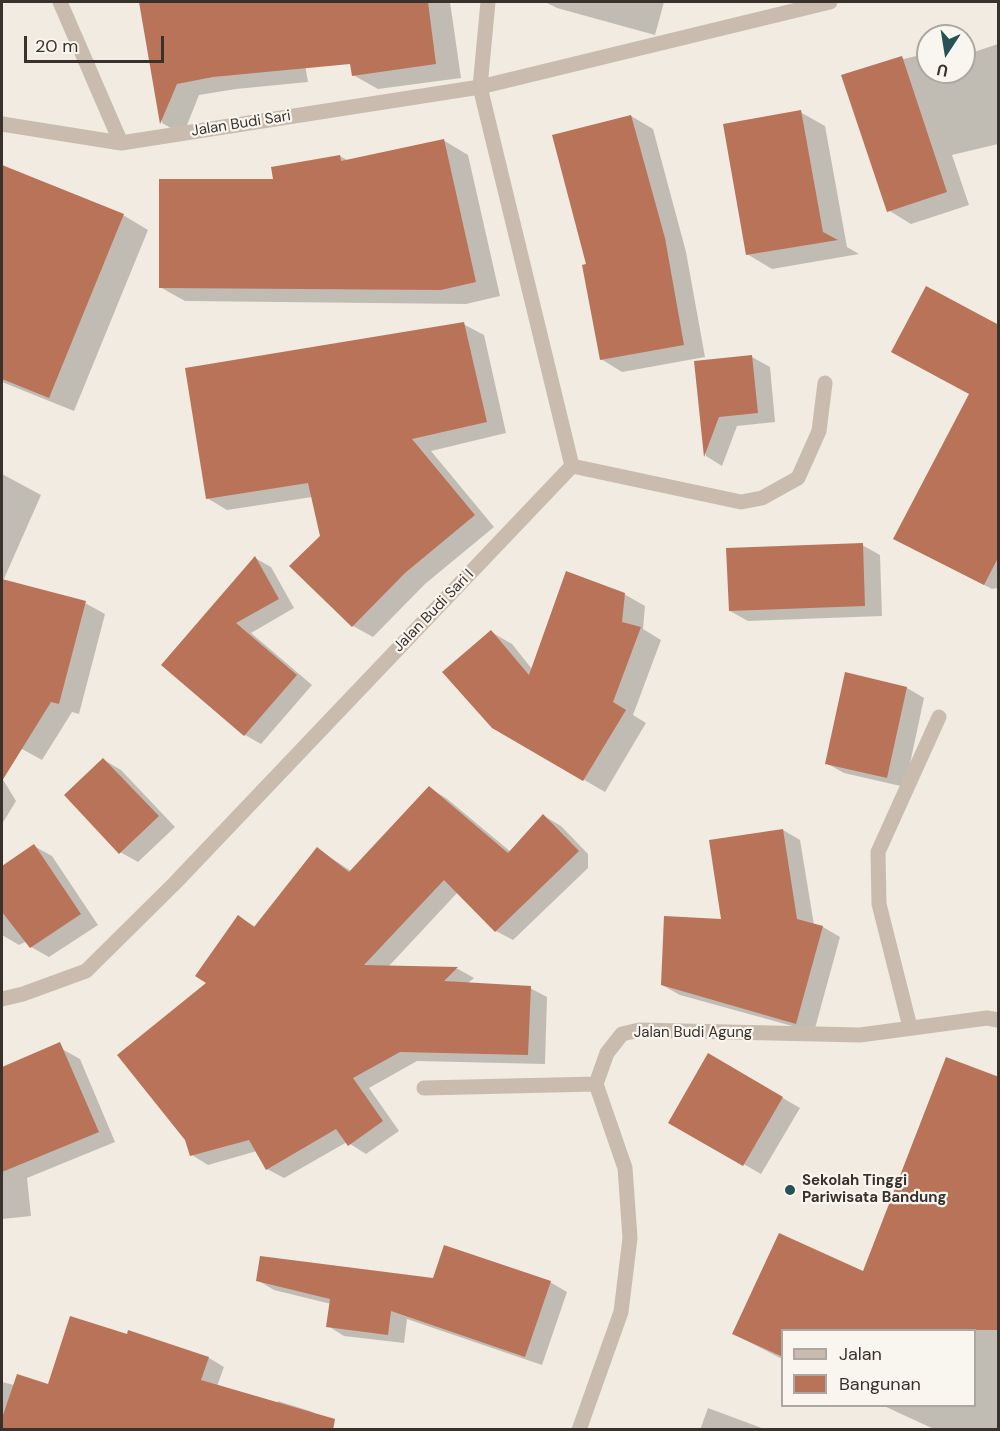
<!DOCTYPE html>
<style>
body{margin:0}
#map{position:relative;width:1000px;height:1431px;overflow:hidden;background:#f1ebe2;font-family:"DM Sans",sans-serif}
canvas{display:block}
.frame{position:absolute;inset:0;border:3px solid #39312c;pointer-events:none}
.legend{position:absolute;left:781px;top:1329px;width:195px;height:78px;box-sizing:border-box;background:#f9f5ef;border:2px solid #aca7a1;margin:0;padding:8px 10px;list-style:none;font-size:18px;color:#39312c}
.legend li{display:flex;align-items:center;gap:12px;height:30px}
.legend b{width:30px;border:2px solid #aca7a1}
.north{position:absolute;left:916px;top:24px;width:60px;height:60px;box-sizing:border-box;background:#f9f5ef;border:2px solid #aca7a1;border-radius:50%;rotate:192deg;font-size:16px;font-weight:700;line-height:24px;text-align:center;color:#39312c}
.north::after{content:'';display:block;margin:auto;width:21px;height:27px;background:#265156;clip-path:polygon(50% 0,100% 100%,50% 72%,0 100%)}
.scale{position:absolute;left:24px;top:36px;width:140px;height:27px;box-sizing:border-box;border:3px solid #39312c;border-top:0;padding-left:8px;font-size:18px;line-height:21px;white-space:nowrap;color:#39312c;-webkit-text-stroke:4px #f9f5ef;paint-order:stroke}
</style>
<div id="map">
<canvas width="1000" height="1431"></canvas>
<div class="frame"></div>
<ul class="legend">
<li><b style="height:8px;background:#c9bcaf"></b>Jalan</li>
<li><b style="height:16px;background:#b97358"></b>Bangunan</li>
</ul>
<div class="north">U</div>
<div class="scale">20 m</div>
</div>
<script>
const c = document.querySelector('canvas').getContext('2d');
c.lineJoin = 'round';
function fillPath(path, color) { c.fillStyle = color; c.fill(path, 'evenodd'); }
function stroke(path, color, width, dash) { c.strokeStyle = color; c.lineWidth = width; c.lineCap = dash ? 'butt' : 'round'; c.setLineDash(dash || []); c.stroke(path); }
function write(font, color, halo, rows, align = 'center') {
  c.font = font + ' "DM Sans",sans-serif'; c.lineWidth = 4.5; c.setLineDash([]); c.textBaseline = 'middle'; c.strokeStyle = halo; c.fillStyle = color; for (const [text, x, y, turn = 0] of rows) {
    c.save(); c.translate(x, y); c.rotate((+turn || 0) * Math.PI / 180); c.textAlign = isNaN(turn) ? turn : align; if (halo) c.strokeText(text, 0, 0); c.fillText(text, 0, 0); c.restore();
  }
}
fillPath(new Path2D(`
 M 141,2 L 294,2 L 308,82 L 236,89 L 199,95 L 183,135 L 162,123 Z
 M 343,2 L 450,2 L 461,78 L 378,89 L 353,75 Z
 M 545,2 L 664,2 L 655,35 L 557,8 Z
 M 998,44 L 998,144 L 952,155 L 969,205 L 911,224 L 888,210 L 901,57 L 904,59 L 928,53 L 928,72 L 964,72 L 964,49 L 971,53 Z
 M 800,112 L 825,126 L 847,247 L 859,254 L 772,269 L 747,254 Z
 M 631,116 L 653,129 L 686,252 L 705,357 L 622,372 L 601,359 L 588,265 Z
 M 443,140 L 468,155 L 500,296 L 466,304 L 185,301 L 160,287 L 340,156 L 349,161 Z
 M 2,167 L 123,215 L 148,230 L 74,411 L 2,382 Z
 M 463,324 L 484,335 L 506,433 L 431,451 L 494,527 L 425,584 L 373,637 L 353,626 L 321,536 L 312,497 L 227,510 L 207,498 Z
 M 998,326 L 998,588 L 992,589 L 920,552 L 970,394 Z
 M 752,357 L 770,367 L 775,422 L 737,426 L 722,466 L 706,456 L 696,363 Z
 M 2,474 L 41,495 L 3,581 L 85,603 L 105,614 L 79,714 L 72,712 L 42,760 L 22,749 L 2,727 Z
 M 862,545 L 880,555 L 882,616 L 748,621 L 730,611 Z
 M 255,558 L 271,567 L 294,608 L 251,633 L 312,685 L 261,744 L 245,735 L 163,665 Z
 M 624,594 L 645,606 L 643,629 L 661,640 L 633,715 L 646,723 L 605,792 L 493,727 L 491,632 L 512,644 L 532,669 Z
 M 846,674 L 907,688 L 924,698 L 905,787 L 844,773 L 826,763 Z
 M 104,760 L 121,770 L 175,827 L 138,862 L 120,852 Z
 M 2,778 L 16,801 L 2,824 Z
 M 429,788 L 446,798 L 511,852 L 544,816 L 561,826 L 588,854 L 588,868 L 513,940 L 496,931 L 458,892 L 388,967 L 458,969 L 474,978 L 467,984 L 530,988 L 547,997 L 545,1064 L 417,1061 L 369,1088 L 399,1131 L 366,1154 L 347,1142 L 284,1178 L 267,1169 L 257,1151 L 208,1165 L 192,1155 L 208,983 L 239,917 L 256,927 L 317,849 L 351,871 Z
 M 783,830 L 800,840 L 814,925 L 823,927 L 840,937 L 814,1032 L 680,995 L 662,985 L 723,920 Z
 M 34,846 L 52,856 L 98,925 L 49,957 L 31,947 L 27,941 L 19,945 L 2,935 L 2,868 Z
 M 62,1049 L 80,1059 L 115,1142 L 27,1178 L 31,1216 L 2,1219 L 2,1098 L 15,1097 Z
 M 709,1055 L 800,1108 L 761,1174 L 670,1122 Z
 M 998,1079 L 998,1430 L 936,1430 L 884,1406 L 974,1406 L 974,1330 L 782,1330 L 782,1359 L 734,1334 L 864,1273 Z
 M 434,1279 L 550,1282 L 567,1292 L 542,1365 L 407,1319 L 404,1343 L 344,1336 L 328,1326 L 331,1304 L 274,1290 L 257,1280 Z
 M 129,1332 L 209,1358 L 224,1367 L 217,1386 L 277,1404 L 278,1401 L 310,1411 L 326,1419 L 331,1430 L 2,1430 L 2,1382 L 14,1385 L 49,1386 L 128,1336 Z
 M 708,1408 L 767,1430 L 700,1430 Z`), '#0003');
fillPath(new Path2D(`
 M 139,2 L 428,2 L 436,64 L 352,76 L 350,64 L 213,77 L 177,84 L 160,124 Z
 M 902,56 L 947,192 L 887,212 L 841,75 Z
 M 801,110 L 823,232 L 838,240 L 746,255 L 723,124 Z
 M 631,115 L 665,238 L 684,345 L 600,360 L 582,265 L 586,264 L 552,135 Z
 M 444,139 L 476,282 L 441,290 L 159,288 L 159,179 L 273,179 L 271,167 L 340,155 L 341,161 Z
 M 2,165 L 124,214 L 49,398 L 2,379 Z
 M 926,286 L 999,325 L 999,556 L 984,585 L 893,539 L 969,394 L 891,352 Z
 M 464,322 L 487,422 L 412,439 L 475,515 L 405,573 L 352,627 L 289,566 L 320,536 L 308,483 L 206,499 L 185,368 Z
 M 752,355 L 758,413 L 719,417 L 704,457 L 694,361 Z
 M 863,543 L 865,606 L 729,611 L 726,548 Z
 M 255,556 L 279,599 L 236,623 L 297,675 L 244,736 L 161,665 Z
 M 566,571 L 625,593 L 622,622 L 641,627 L 613,702 L 626,710 L 583,781 L 492,728 L 442,672 L 491,630 L 529,675 Z
 M 2,579 L 86,601 L 59,704 L 51,702 L 2,781 Z
 M 845,672 L 907,687 L 887,778 L 825,764 Z
 M 103,758 L 159,816 L 119,854 L 64,795 Z
 M 429,786 L 508,853 L 543,814 L 579,851 L 495,932 L 444,880 L 364,965 L 458,967 L 444,981 L 531,986 L 528,1055 L 400,1052 L 353,1078 L 383,1121 L 348,1146 L 336,1129 L 266,1170 L 249,1140 L 190,1156 L 185,1140 L 117,1055 L 206,983 L 195,976 L 238,915 L 254,927 L 317,847 L 349,872 Z
 M 783,829 L 797,919 L 823,926 L 796,1024 L 661,985 L 664,916 L 721,919 L 709,840 Z
 M 34,844 L 81,914 L 30,948 L 2,912 L 2,866 Z
 M 60,1042 L 99,1132 L 2,1172 L 2,1067 Z
 M 708,1053 L 783,1097 L 743,1166 L 668,1123 Z
 M 946,1057 L 999,1077 L 999,1330 L 783,1330 L 783,1357 L 732,1334 L 779,1233 L 863,1271 Z
 M 444,1245 L 551,1281 L 525,1357 L 391,1311 L 388,1335 L 326,1327 L 330,1299 L 256,1281 L 260,1256 L 433,1278 Z
 M 70,1316 L 127,1334 L 128,1330 L 209,1357 L 201,1380 L 335,1419 L 333,1430 L 2,1430 L 2,1418 L 17,1374 L 48,1384 Z`), '#b97358');
stroke(new Path2D(`
 M 60,2 L 121,143
 M 2,124 L 121,143 L 480,87 L 830,2
 M 572,466 L 741,502 L 762,498 L 798,478 L 819,431 L 825,383
 M 2,999 L 23,994 L 86,971 L 174,884 L 572,466 L 480,87 L 488,2
 M 910,1027 L 879,904 L 878,852 L 939,717
 M 424,1088 L 596,1084
 M 579,1430 L 621,1312 L 630,1238 L 625,1168 L 596,1084 L 607,1053 L 622,1034 L 639,1030 L 860,1035 L 987,1018 L 998,1020`), '#c9bcaf', 15);
for (const [x, y, r, color] of [
 [790,1190,6,"#265156"]
]) { const dot = new Path2D(); dot.arc(x, y, r, 0, 2 * Math.PI); c.fillStyle = color; c.fill(dot); stroke(dot, '#f9f5ef', 2); }
write('15px', '#39312c', '#f9f5ef', [
 ["Jalan Budi Sari",241,124,-9],
 ["Jalan Budi Sari I",434,611,-46],
 ["Jalan Budi Agung",693,1033]
]);
write('bold 15px', '#39312c', '#f9f5ef', [
 ["Sekolah Tinggi",802,1181],
 ["Pariwisata Bandung",802,1198]
], 'left');
</script>
